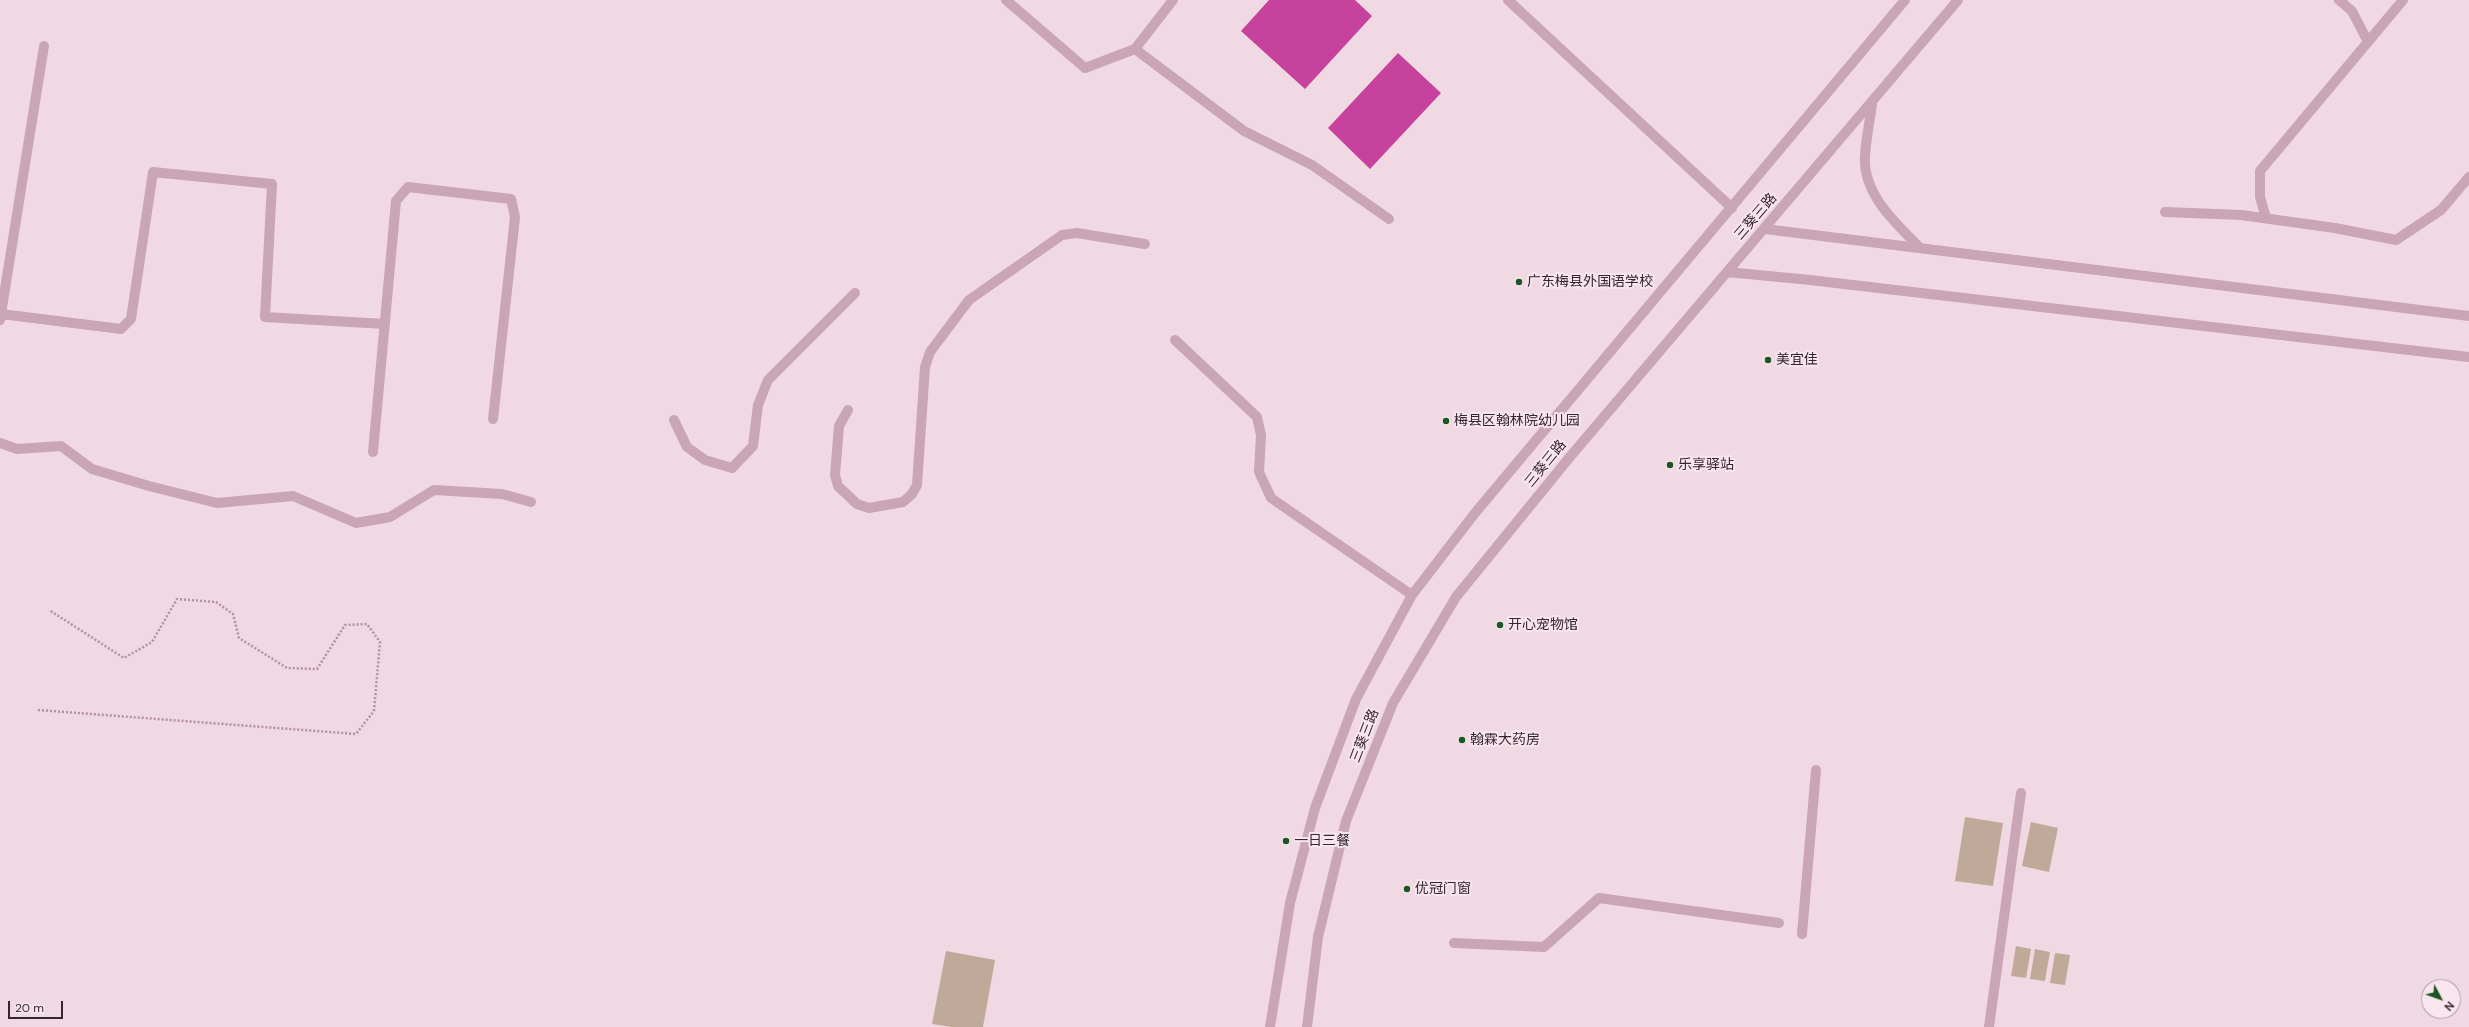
<!DOCTYPE html>
<meta charset="utf-8">
<style>
body{margin:0}
#map{position:relative;width:2469px;height:1027px;overflow:hidden;background:#f1d9e3;font-family:"DM Sans",sans-serif}
canvas{display:block}
.north{position:absolute;left:2421px;top:979px;width:40px;height:40px;box-sizing:border-box;background:#f9e5ed;border:1px solid #ab99a1;border-radius:50%;rotate:131deg;font-size:11px;font-weight:700;line-height:16px;text-align:center;color:#35262f}
.north::after{content:'';display:block;margin:auto;width:14px;height:18px;background:#1c5624;clip-path:polygon(50% 0,100% 100%,50% 72%,0 100%)}
.scale{position:absolute;left:8px;top:1001px;width:55px;height:18px;box-sizing:border-box;border:2px solid #35262f;border-top:0;padding-left:5px;font-size:12px;line-height:14px;white-space:nowrap;color:#35262f;-webkit-text-stroke:3px #f9e5ed;paint-order:stroke}
</style>
<div id="map">
<canvas width="2469" height="1027"></canvas>
<div class="north">N</div>
<div class="scale">20 m</div>
</div>
<script>
const c = document.querySelector('canvas').getContext('2d');
c.lineJoin = 'round';
function fillPath(path, color) { c.fillStyle = color; c.fill(path, 'evenodd'); }
function stroke(path, color, width, dash) { c.strokeStyle = color; c.lineWidth = width; c.lineCap = dash ? 'butt' : 'round'; c.setLineDash(dash || []); c.stroke(path); }
function write(font, color, halo, rows, align = 'center') {
  c.font = font + ' "DM Sans","Noto Sans SC",sans-serif'; c.lineWidth = 4; c.setLineDash([]); c.textBaseline = 'middle'; c.strokeStyle = halo; c.fillStyle = color; for (const [text, x, y, turn = 0] of rows) {
    c.save(); c.translate(x, y); c.rotate((+turn || 0) * Math.PI / 180); c.textAlign = isNaN(turn) ? turn : align; if (halo) c.strokeText(text, 0, 0); c.fillText(text, 0, 0); c.restore();
  }
}
fillPath(new Path2D(`
 M 1965,817 L 2003,823 L 1993,886 L 1955,881 Z
 M 2031,822 L 2058,828 L 2049,872 L 2022,866 Z
 M 2016,946 L 2031,949 L 2026,978 L 2011,976 Z
 M 2035,949 L 2050,952 L 2045,981 L 2030,979 Z
 M 946,951 L 995,960 L 983,1027 L 952,1027 L 932,1024 Z
 M 2055,953 L 2070,955 L 2065,985 L 2050,983 Z`), '#c0a999');
fillPath(new Path2D(`
 M 1269,0 L 1355,0 L 1372,16 L 1305,89 L 1241,31 Z
 M 1398,53 L 1441,93 L 1370,169 L 1328,128 Z`), '#c6429c');
stroke(new Path2D(`
 M 38,710 L 356,734 L 374,711 L 380,642 L 367,624 L 345,625 L 317,669 L 287,668 L 239,638 L 233,614 L 216,602 L 177,599 L 152,642 L 124,658 L 49,610`), '#b58fa2', 2.5, [2, 2]);
stroke(new Path2D(`
 M 1006,0 L 1085,68 L 1135,49 L 1173,0
 M 1508,0 L 1732,208
 M 2339,0 L 2352,11 L 2368,42
 M 1135,49 L 1244,131 L 1312,165 L 1389,219
 M 1872,104 C 1870,121 1866,138 1865,156 C 1862,194 1896,223 1920,248
 M 2165,212 L 2241,215 L 2335,228 L 2396,240 L 2441,210 L 2469,177
 M 2266,218 L 2260,197 L 2260,171 L 2403,0
 M 1765,229 L 2469,316
 M 1727,272 L 1810,280 L 2469,357
 M 1,314 L 121,329 L 131,319 L 153,172 L 272,184 L 265,317 L 385,324
 M 0,320 L 44,46
 M 1175,340 L 1257,417 L 1261,435 L 1259,472 L 1271,498 L 1412,595
 M 848,410 L 839,426 L 835,475 L 838,486 L 857,504 L 869,508 L 903,502 L 912,494 L 917,485 L 925,367 L 930,352 L 969,300 L 1062,235 L 1077,233 L 1145,244
 M 674,420 L 687,447 L 705,460 L 732,468 L 753,446 L 758,405 L 768,380 L 855,293
 M 0,443 L 17,449 L 61,446 L 92,469 L 149,486 L 217,503 L 293,496 L 356,523 L 390,517 L 434,490 L 502,494 L 531,502
 M 373,452 L 396,201 L 408,187 L 511,199 L 515,217 L 493,419
 M 1802,934 L 1816,770
 M 1454,943 L 1544,947 L 1599,898 L 1779,923
 M 1270,1027 L 1290,903 L 1315,808 L 1356,699 L 1412,595 L 1475,513 L 1905,0
 M 1307,1027 L 1318,937 L 1346,821 L 1393,703 L 1456,597 L 1569,458 L 1958,0
 M 1989,1027 L 2021,793`), '#c9a5b6', 10);
for (const [x, y, r, color] of [
 [1519,282,4,"#1c5624"],
 [1768,360,4,"#1c5624"],
 [1446,421,4,"#1c5624"],
 [1670,465,4,"#1c5624"],
 [1500,625,4,"#1c5624"],
 [1462,740,4,"#1c5624"],
 [1286,841,4,"#1c5624"],
 [1407,889,4,"#1c5624"]
]) { const dot = new Path2D(); dot.arc(x, y, r, 0, 2 * Math.PI); c.fillStyle = color; c.fill(dot); stroke(dot, '#f9e5ed', 1.5); }
write('14px', '#35262f', '#f9e5ed', [
 ["三葵三路",1756,217,-49],
 ["三葵三路",1546,464,-51],
 ["三葵三路",1365,736,-69]
]);
write('14px', '#35262f', '#f9e5ed', [
 ["广东梅县外国语学校",1527,282],
 ["美宜佳",1776,360],
 ["梅县区翰林院幼儿园",1454,421],
 ["乐享驿站",1678,465],
 ["开心宠物馆",1508,625],
 ["翰霖大药房",1470,740],
 ["一日三餐",1294,841],
 ["优冠门窗",1415,889]
], 'left');
</script>
